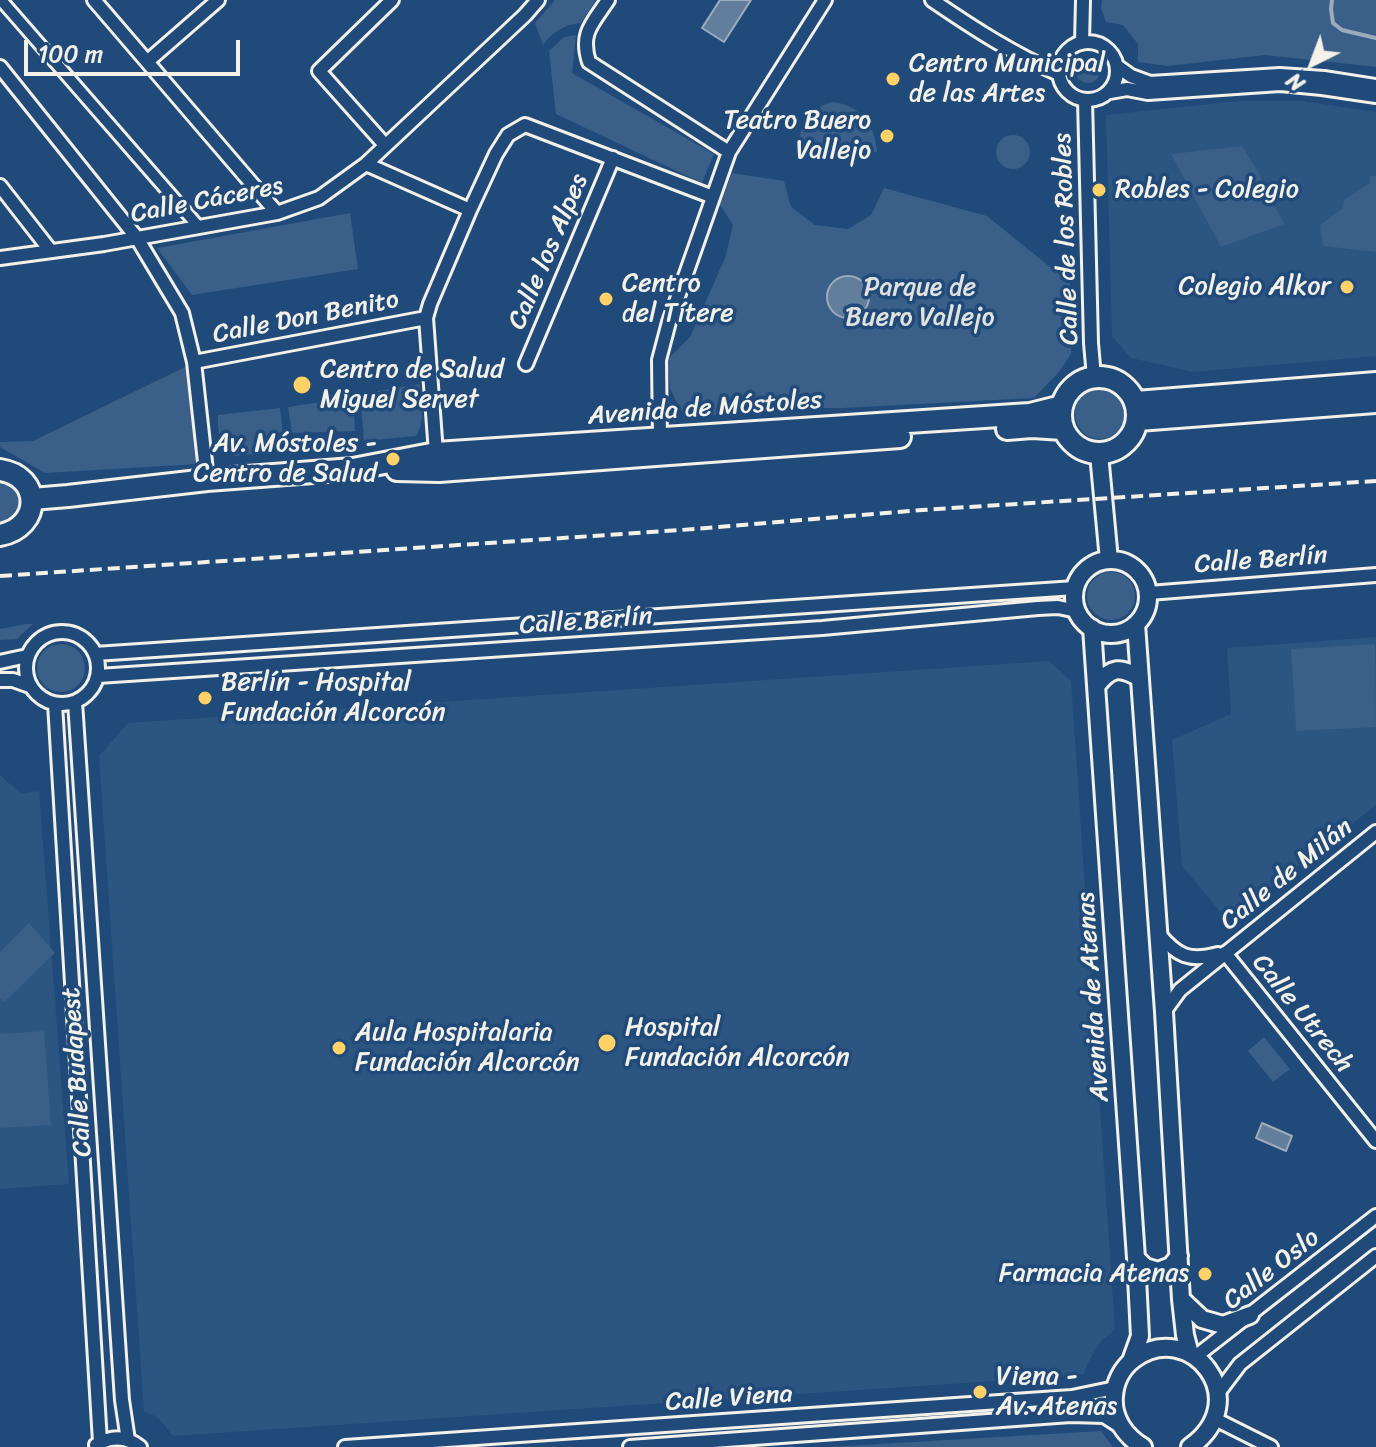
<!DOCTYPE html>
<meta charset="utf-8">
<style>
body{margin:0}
#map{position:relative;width:1376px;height:1447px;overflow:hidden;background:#1f4a7a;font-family:Sriracha,sans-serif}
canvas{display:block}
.north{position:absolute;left:1272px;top:24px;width:80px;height:80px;-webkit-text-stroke:6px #1f4a7a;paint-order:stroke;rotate:222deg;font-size:22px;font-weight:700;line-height:32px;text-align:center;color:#f4f1e8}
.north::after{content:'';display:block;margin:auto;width:28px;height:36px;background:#f4f1e8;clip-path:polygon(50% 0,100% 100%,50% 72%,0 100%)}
.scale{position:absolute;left:24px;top:40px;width:216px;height:36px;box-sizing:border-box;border:4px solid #f4f1e8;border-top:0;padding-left:10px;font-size:24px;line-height:28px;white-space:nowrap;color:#f4f1e8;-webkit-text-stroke:6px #1f4a7a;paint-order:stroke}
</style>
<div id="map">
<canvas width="1376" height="1447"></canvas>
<div class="north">N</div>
<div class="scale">100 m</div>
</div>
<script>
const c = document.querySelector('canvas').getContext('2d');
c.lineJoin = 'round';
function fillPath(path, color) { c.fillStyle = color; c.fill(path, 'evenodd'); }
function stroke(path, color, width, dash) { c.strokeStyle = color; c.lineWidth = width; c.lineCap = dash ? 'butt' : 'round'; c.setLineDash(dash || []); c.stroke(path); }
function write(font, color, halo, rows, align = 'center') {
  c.font = font + ' Sriracha,sans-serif'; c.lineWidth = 7; c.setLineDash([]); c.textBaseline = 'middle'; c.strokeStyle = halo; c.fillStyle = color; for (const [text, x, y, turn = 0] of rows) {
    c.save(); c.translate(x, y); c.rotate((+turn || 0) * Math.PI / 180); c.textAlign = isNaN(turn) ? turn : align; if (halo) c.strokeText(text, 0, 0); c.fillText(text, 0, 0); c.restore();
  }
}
fillPath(new Path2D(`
 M 1239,101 L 1302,101 L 1376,112 L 1376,356 L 1193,372 L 1131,358 L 1112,336 L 1106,115 Z
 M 1376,637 L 1376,805 L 1228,921 L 1182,866 L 1172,740 L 1231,714 L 1227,648 Z
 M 1049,661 L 1071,681 L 1115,1330 L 1102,1340 L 1091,1357 L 1083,1375 L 173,1436 L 162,1422 L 155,1416 L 144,1412 L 99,756 L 128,723 Z
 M 0,775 L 21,794 L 39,791 L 69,1184 L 0,1189 Z`), '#2d5581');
fillPath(new Path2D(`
 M 555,0 L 596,0 L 581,23 C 564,25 553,31 543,45 L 535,23 Z
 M 1102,0 L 1376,0 L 1376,67 L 1265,55 L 1168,66 L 1138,62 L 1138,44 L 1123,25 L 1106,22 L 1101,8 Z
 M 576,35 L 572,73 L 714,154 L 702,183 L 556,114 L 549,51 L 564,37 Z
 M1076 71a12 12 0 1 1 24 0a12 12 0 1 1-24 0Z
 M 832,102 C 859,104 876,126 877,152 L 797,149 C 801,125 807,109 832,102 Z
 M996 152a17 17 0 1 1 34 0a17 17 0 1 1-34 0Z
 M 1242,146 L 1258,172 L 1284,224 L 1221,247 L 1171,154 Z
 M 732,173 L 784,181 L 791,207 L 815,225 L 848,229 L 871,215 L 884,188 L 987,216 L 1070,283 L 1071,354 L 1059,372 L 1034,398 L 843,408 L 794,408 L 743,411 L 695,418 L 683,414 L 670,389 L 667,360 L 690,337 L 725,258 L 733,225 L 720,205 Z
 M 1369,176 L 1376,176 L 1376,252 L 1323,246 L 1320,225 L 1343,208 L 1344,200 L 1370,183 Z
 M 350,213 L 358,269 L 192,295 L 157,248 Z
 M 187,366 L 190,374 L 199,464 L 45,473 L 0,447 L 0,442 L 33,441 Z
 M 420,384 C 420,401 426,422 416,436 L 364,441 L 360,394 Z
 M1075 414a25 25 0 1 1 50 0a25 25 0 1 1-50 0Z
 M 353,397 L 355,431 L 292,433 L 288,407 Z
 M 280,408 L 285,452 L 234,456 C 220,446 217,432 218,415 Z
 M 0,479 C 4,480 9,482 13,484 C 21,490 26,507 18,516 C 14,520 5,523 0,526 Z
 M1087 596a24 24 0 1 1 48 0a24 24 0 1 1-48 0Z
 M 26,624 L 33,624 L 17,639 L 0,640 L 0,629 Z
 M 1375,644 L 1376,727 L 1296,731 L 1291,649 Z
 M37 668a24 24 0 1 1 48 0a24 24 0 1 1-48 0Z
 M 29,923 L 55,953 L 4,1002 L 0,998 L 0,952 Z
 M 44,1031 L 51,1125 L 0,1128 L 0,1034 Z
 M 1264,1037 L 1290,1069 L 1273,1082 L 1248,1051 Z
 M 1101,1431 L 1113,1447 L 828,1447 Z`), '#3a5f88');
const water = new Path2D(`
 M 720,0 L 751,0 L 724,42 L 702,28 Z
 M827 297a21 21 0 1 1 42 0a21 21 0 1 1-42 0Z
 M 1262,1123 L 1292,1136 L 1286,1151 L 1256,1138 Z`);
fillPath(water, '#627e9d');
stroke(water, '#9cacbb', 2);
stroke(new Path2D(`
 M 1332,0 L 1331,9 L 1333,23 L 1342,30 L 1376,38`), '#9cacbb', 4);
const pedestrian = new Path2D(`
 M 1,0 L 198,226`);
const minor = new Path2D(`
 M 94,0 L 277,213
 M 608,0 C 592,24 580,33 589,62 L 729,152
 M 932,0 C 973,28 1013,54 1059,74
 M1059 71a29 29 0 1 1 58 0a29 29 0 1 1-58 0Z
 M 1082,43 L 1083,0
 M 148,61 L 218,0
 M 1117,66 L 1131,76 L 1150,83 L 1280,75 L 1324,78 L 1376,86
 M 0,67 L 137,238 L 182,313 L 194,362 L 207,480
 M 1110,92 L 1127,89 L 1148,93 L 1280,84 L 1322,88 L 1376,96
 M 1085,100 L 1091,343 L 1094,377
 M 385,145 L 319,71 L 392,0
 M 366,164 L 470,210
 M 0,186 L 50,250
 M 0,258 L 104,244 L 277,213 L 319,198 L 366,164 L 525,15 L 538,0
 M 194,362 L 426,318
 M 526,364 L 613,158
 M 660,439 L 659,360 L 669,322 L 729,152 L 825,0
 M 436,453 L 426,318 L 430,304 L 470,210 L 496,154 L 508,135 L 525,125 L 713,197
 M 1149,593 L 1376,575
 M26 668a36 36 0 1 1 72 0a36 36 0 1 1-72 0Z
 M 95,654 L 1075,588
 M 0,662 L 27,656
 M 98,676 L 822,628 L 1038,608 L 1058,607 L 1077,611
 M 0,680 L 13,680 L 30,686
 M 75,702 L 122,1400 L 128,1440
 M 55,704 L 100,1442
 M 1158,933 C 1177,956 1189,962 1218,954
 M 1225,953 L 1376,1141
 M 1164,1012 L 1180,990 L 1376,832
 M 1195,1357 L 1376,1216
 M 1218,1393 L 1240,1364 L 1376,1256
 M 1215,1419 L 1271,1447
 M 96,1445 C 111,1436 126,1436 140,1447
 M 345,1447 L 1072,1397 L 1115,1388
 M 630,1447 L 1071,1415 L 1104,1416 L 1121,1427`);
const tertiary = new Path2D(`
 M 1099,454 L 1109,560
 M1074 597a37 37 0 1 1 74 0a37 37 0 1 1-74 0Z
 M 1136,624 L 1164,1012 L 1181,1299 L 1185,1335 L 1190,1354
 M 1092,628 L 1136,1258 L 1140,1336 L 1131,1361
 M 1097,685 C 1112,666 1121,667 1140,678
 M 1136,1258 L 1145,1267 L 1158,1271 L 1171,1266 L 1179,1256
 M 1181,1299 L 1202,1319 L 1223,1325 L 1250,1315
 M 1143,1447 C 1125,1436 1112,1418 1114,1396 C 1115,1382 1122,1368 1134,1359 C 1189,1318 1257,1399 1190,1447`);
const primary = new Path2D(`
 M1061 415a38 38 0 1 1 76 0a38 38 0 1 1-76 0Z
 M 1136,402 L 1376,383
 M 1138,420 L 1376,402
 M 1007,429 L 1032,427 L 1063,429
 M 0,470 C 42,476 42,527 0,535
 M 397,470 L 439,471 L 900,437
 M 32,499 L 68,496 L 207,480 L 353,469 L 436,453 L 1030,414 L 1062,406`);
stroke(pedestrian, '#f4f1e8', 16);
stroke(minor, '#f4f1e8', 18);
stroke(tertiary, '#f4f1e8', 22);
stroke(primary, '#f4f1e8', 26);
stroke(pedestrian, '#1f4a7a', 10);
stroke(minor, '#1f4a7a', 12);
stroke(tertiary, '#1f4a7a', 16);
stroke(primary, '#1f4a7a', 20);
stroke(new Path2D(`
 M 0,576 L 681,530 L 922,510 L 1376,481`), '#f4f1e8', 4, [12, 6]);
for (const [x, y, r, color] of [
 [893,79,8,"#ffd166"],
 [887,136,8,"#ffd166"],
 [1099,190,8,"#ffd166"],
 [1347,287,8,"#ffd166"],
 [606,299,8,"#ffd166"],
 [302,385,10,"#ffd166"],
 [393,459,8,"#ffd166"],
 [205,698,8,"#ffd166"],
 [607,1043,10,"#ffd166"],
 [339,1048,8,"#ffd166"],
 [1205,1274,8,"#ffd166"],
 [980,1392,8,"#ffd166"]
]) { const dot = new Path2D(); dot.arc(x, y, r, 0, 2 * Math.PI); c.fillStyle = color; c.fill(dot); stroke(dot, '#1f4a7a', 3); }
write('26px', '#f4f1e8', '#1f4a7a', [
 ["Centro Municipal",909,64],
 ["de las Artes",909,94],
 ["Teatro Buero",871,121,"right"],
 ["Vallejo",871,151,"right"],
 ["Robles - Colegio",1115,190],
 ["Centro",622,284],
 ["del Títere",622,314],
 ["Colegio Alkor",1331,287,"right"],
 ["Centro de Salud",320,370],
 ["Miguel Servet",320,400],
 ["Av. Móstoles -",377,444,"right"],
 ["Centro de Salud",377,474,"right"],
 ["Berlín - Hospital",221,683],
 ["Fundación Alcorcón",221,713],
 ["Hospital",625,1028],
 ["Fundación Alcorcón",625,1058],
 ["Aula Hospitalaria",355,1033],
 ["Fundación Alcorcón",355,1063],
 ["Farmacia Atenas",1189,1274,"right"],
 ["Viena -",996,1377],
 ["Av. Atenas",996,1407]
], 'left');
write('26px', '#f4f1e8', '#1f4a7a', [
 ["Calle Cáceres",207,201,-11],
 ["Calle de los Robles",1067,239,-92],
 ["Calle los Alpes",549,252,-67],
 ["Calle Don Benito",306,318,-11],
 ["Avenida de Móstoles",705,409,-4],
 ["Calle Berlín",1261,561,-4],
 ["Calle Berlín",586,622,-4],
 ["Calle de Milán",1287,875,-39],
 ["Avenida de Atenas",1094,997,-94],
 ["Calle Utrech",1302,1014,51],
 ["Calle Budapest",78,1072,-94],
 ["Calle Oslo",1272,1270,-38],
 ["Calle Viena",729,1399,-4]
]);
write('26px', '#e1e2de', '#1f4a7a', [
 ["Parque de",920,288],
 ["Buero Vallejo",920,318]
]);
</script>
